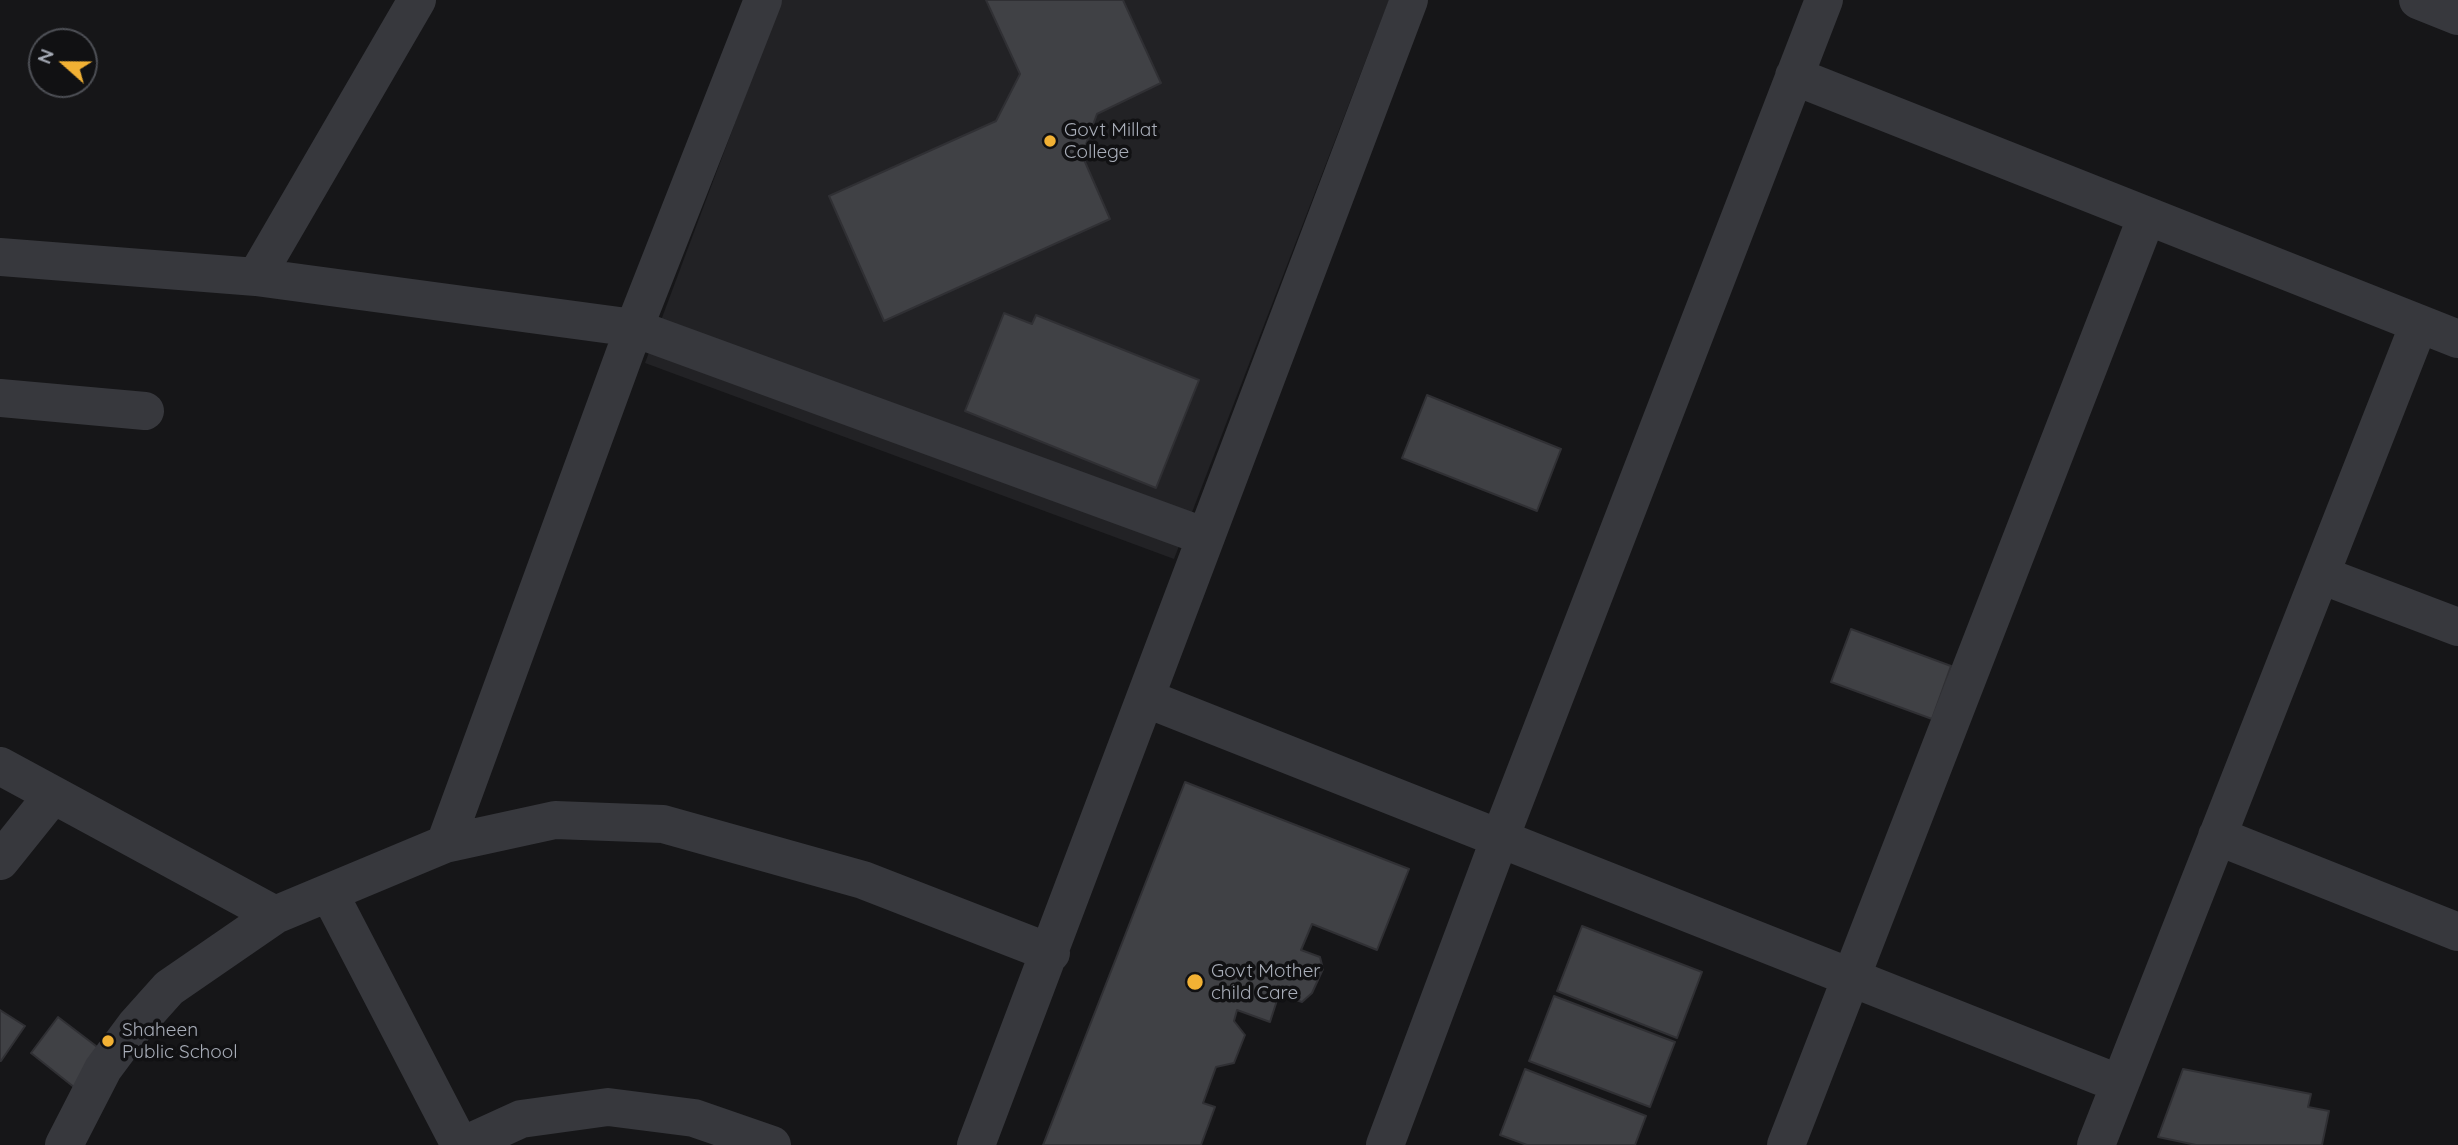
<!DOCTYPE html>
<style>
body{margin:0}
#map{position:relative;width:2458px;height:1145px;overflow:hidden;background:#161618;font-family:Quicksand,sans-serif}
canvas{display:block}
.north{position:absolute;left:28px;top:28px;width:70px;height:70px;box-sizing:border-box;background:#111113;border:2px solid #4d4f55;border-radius:50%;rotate:291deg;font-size:19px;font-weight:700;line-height:28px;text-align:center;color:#a8adb8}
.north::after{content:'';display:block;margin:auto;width:24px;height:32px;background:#f2b134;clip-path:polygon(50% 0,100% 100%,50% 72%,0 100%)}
</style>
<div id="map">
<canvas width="2458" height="1145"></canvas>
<div class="north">N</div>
</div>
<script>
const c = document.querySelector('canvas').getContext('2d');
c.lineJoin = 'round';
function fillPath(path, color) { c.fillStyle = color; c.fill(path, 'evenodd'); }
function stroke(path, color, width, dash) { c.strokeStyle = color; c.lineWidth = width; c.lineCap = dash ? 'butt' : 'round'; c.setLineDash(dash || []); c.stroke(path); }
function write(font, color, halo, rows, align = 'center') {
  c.font = font + ' Quicksand,sans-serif'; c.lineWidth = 7; c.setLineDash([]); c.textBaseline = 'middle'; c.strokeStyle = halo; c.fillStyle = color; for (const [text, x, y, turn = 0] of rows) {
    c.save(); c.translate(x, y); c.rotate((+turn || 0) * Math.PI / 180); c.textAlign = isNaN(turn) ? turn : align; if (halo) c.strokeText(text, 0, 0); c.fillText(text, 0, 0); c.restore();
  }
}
fillPath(new Path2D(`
 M 781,0 L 1389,0 L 1174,559 L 645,363 Z`), '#222225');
const building = new Path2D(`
 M 986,0 L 1123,0 L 1161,83 L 1097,114 L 1082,155 L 1110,219 L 884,321 L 829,196 L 996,121 L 1020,74 Z
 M 1004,313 L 1032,324 L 1036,315 L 1199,380 L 1156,488 L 965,411 Z
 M 1427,395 L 1561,449 L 1537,511 L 1402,458 Z
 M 1851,629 L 1951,666 L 1932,719 L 1831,682 Z
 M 1185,782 L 1409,869 L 1377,950 L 1312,924 L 1301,950 L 1320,957 L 1323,969 L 1312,993 L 1302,1002 L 1279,994 L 1270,1022 L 1237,1010 L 1234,1021 L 1245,1035 L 1234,1063 L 1216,1067 L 1203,1103 L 1215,1107 L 1201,1145 L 1043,1145 Z
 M 1582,926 L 1702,972 L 1677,1038 L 1557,991 Z
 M 1554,996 L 1675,1042 L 1650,1107 L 1529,1061 Z
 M 0,1010 L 25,1026 L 1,1061 L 0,1061 Z
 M 58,1017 L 117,1062 L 89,1099 L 31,1053 Z
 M 1525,1069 L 1646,1116 L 1635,1145 L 1527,1145 L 1500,1135 Z
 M 2183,1069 L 2311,1094 L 2308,1107 L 2329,1111 L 2322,1145 L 2196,1145 L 2158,1137 Z`);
fillPath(building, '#404145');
stroke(building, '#303034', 2);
stroke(new Path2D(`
 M 2418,0 L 2458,16
 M 1794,76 L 2458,339
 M 0,257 L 256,277 L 634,328 L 1206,537
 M 256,277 L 417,0
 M 0,398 L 145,411
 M 2321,575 L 2458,627
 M 1145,698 L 2120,1084
 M 0,766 L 275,915
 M 2217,836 L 2458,932
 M 445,844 L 634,328 L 763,0
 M 0,861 L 53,795
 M 329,893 L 460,1145
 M 64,1145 L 103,1069 L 135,1026 L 169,988 L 275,915 L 445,844 L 555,820 L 663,824 L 863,880 L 1051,953
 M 464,1145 L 521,1119 L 608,1107 L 694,1118 L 772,1145
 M 976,1145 L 1409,0
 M 1385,1145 L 1500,838 L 1824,0
 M 1786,1145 L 2147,216
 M 2096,1145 L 2419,324`), '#37383d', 38);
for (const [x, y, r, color] of [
 [1050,141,7,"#f2b134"],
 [1195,982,9,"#f2b134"],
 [108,1041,7,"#f2b134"]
]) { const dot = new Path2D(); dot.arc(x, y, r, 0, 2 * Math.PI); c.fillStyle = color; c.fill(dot); stroke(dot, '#111113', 2.5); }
write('19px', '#a8adb8', '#111113', [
 ["Govt Millat",1064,130],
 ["College",1064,152],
 ["Govt Mother",1211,971],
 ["child Care",1211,993],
 ["Shaheen",122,1030],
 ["Public School",122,1052]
], 'left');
</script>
